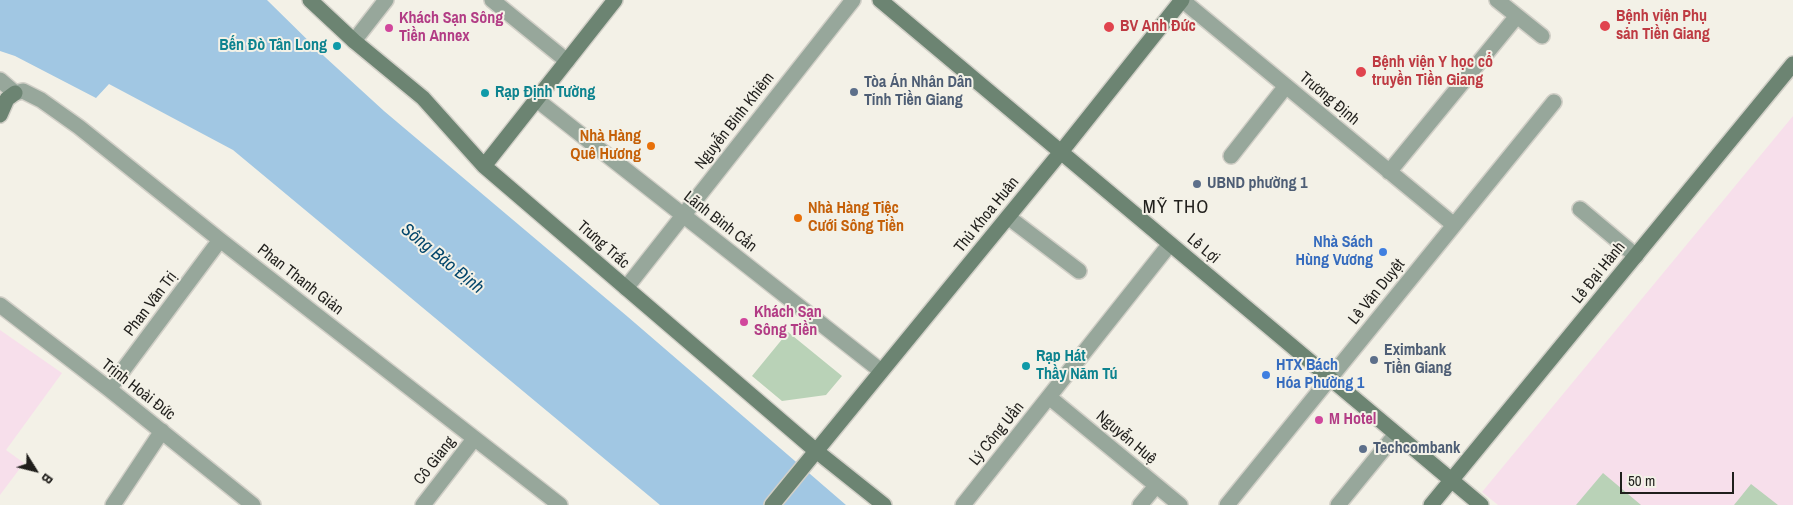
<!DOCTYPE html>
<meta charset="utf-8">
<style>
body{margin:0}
#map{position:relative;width:1793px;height:505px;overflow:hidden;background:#f3f1e7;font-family:"Archivo Narrow",sans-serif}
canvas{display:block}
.north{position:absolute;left:10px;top:445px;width:50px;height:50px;-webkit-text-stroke:4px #f3f1e7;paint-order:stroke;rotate:126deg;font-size:14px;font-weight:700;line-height:20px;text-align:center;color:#201f1c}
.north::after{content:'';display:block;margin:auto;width:18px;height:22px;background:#201f1c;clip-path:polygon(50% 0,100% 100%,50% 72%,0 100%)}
.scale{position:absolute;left:1620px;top:472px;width:114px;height:22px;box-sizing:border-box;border:2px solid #201f1c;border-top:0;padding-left:6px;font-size:15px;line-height:18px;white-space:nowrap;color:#201f1c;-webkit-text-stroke:4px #f3f1e7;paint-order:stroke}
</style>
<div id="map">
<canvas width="1793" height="505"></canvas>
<div class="north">B</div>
<div class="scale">50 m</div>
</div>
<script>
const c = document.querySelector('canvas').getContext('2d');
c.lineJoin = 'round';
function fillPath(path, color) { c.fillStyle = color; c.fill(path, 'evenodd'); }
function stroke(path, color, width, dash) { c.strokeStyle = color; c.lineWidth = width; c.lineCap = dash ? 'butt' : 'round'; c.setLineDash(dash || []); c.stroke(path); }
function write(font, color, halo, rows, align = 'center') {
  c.font = font + ' "Archivo Narrow",sans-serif'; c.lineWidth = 4; c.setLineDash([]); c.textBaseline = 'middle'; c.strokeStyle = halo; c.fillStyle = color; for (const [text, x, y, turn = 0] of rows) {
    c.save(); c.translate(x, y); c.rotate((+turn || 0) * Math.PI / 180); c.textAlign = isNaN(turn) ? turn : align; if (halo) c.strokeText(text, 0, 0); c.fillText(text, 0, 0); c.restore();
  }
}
fillPath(new Path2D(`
 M 1793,116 L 1793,505 L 1498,505 L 1482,492 Z
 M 0,330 L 62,373 L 6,450 L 24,463 L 0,495 Z`), '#f7dfeb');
fillPath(new Path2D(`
 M 788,332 L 842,376 L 826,395 L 782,401 L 752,376 Z
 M 1603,473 L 1641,505 L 1642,505 L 1576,505 Z
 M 1751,484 L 1778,505 L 1734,505 Z`), '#b9d2b7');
fillPath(new Path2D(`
 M 0,0 L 267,0 L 325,57 L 384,111 L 628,317 L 846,505 L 660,505 L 233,150 L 109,84 L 96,98 L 15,56 L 0,51 Z`), '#a1c7e3');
const street = new Path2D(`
 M 492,0 L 567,61
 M 1182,0 L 1454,225
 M 1517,16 L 1542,36
 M 354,41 L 386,0
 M 0,80 L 15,93 L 23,91 L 41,100 L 79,127 L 220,240 L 560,505
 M 537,100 L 881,371
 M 1231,156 L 1286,86
 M 1389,172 L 1517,16 L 1497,0
 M 1580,209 L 1636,256
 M 1008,217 L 1079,271
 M 626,288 L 853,0
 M 0,305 L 109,389 L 253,505
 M 109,389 L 220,240
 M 1049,397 L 1180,505
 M 113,505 L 162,431
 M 423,505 L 474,439
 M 963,505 L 1170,244
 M 1140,505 L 1156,486
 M 1227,505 L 1554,102
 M 1338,505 L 1396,434`);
const secondary = new Path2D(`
 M 310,0 L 354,41 L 423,98 L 484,166 L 815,450 L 884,505
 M 880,0 L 1481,505
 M 0,115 L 7,99 L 15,93
 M 484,166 L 615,0
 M 772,505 L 1061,152 L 1182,0
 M 1431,505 L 1793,64`);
stroke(street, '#d1cfc7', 18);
stroke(secondary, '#d1cfc7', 18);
stroke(street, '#97a79b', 15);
stroke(secondary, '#6c8472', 15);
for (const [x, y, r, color] of [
 [1605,26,6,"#e0444e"],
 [1109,27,6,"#e0444e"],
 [389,28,5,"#d1479c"],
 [337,46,5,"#0f9aa8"],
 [1361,72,6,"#e0444e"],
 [854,92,5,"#5c6f8a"],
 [485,93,5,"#0f9aa8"],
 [651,146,5,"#e8710a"],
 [1197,184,5,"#5c6f8a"],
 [798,218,5,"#e8710a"],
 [1383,252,5,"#3f7fe0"],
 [744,322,5,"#d1479c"],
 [1374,360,5,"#5c6f8a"],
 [1026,366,5,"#0f9aa8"],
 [1266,375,5,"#3f7fe0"],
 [1319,420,5,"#d1479c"],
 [1363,449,5,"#5c6f8a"]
]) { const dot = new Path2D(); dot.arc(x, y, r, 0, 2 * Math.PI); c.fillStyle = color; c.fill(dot); stroke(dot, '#f3f1e7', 2); }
write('bold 16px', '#be3a42', '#f3f1e7', [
 ["Bệnh viện Phụ",1616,17],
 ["sản Tiền Giang",1616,35],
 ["BV Anh Đức",1120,27],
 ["Bệnh viện Y học cổ",1372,63],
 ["truyền Tiền Giang",1372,81]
], 'left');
write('bold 16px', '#b23c85', '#f3f1e7', [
 ["Khách Sạn Sông",399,19],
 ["Tiền Annex",399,37],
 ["Khách Sạn",754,313],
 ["Sông Tiền",754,331],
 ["M Hotel",1329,420]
], 'left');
write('bold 16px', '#0d838f', '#f3f1e7', [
 ["Bến Đò Tân Long",327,46,"right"],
 ["Rạp Định Tường",495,93],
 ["Rạp Hát",1036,357],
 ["Thầy Năm Tú",1036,375]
], 'left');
write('bold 16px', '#4e5e75', '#f3f1e7', [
 ["Tòa Án Nhân Dân",864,83],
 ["Tỉnh Tiền Giang",864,101],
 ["UBND phường 1",1207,184],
 ["Eximbank",1384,351],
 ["Tiền Giang",1384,369],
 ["Techcombank",1373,449]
], 'left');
write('16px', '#201f1c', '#f3f1e7', [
 ["Trương Định",1329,99,40],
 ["Nguyễn Bỉnh Khiêm",735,121,-52],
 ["Thủ Khoa Huân",987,215,-51],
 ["Lãnh Binh Cẩn",720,222,38],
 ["Trưng Trắc",603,245,41],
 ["Lê Lợi",1203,249,40],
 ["Lê Đại Hành",1599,273,-51],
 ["Phan Thanh Giản",300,280,38],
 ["Lê Văn Duyệt",1377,292,-51],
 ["Phan Văn Trị",151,304,-53],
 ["Trịnh Hoài Đức",138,390,38],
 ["Lý Công Uẩn",997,434,-51],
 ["Nguyễn Huệ",1126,438,40],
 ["Cô Giang",435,461,-52]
]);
write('bold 16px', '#c56008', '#f3f1e7', [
 ["Nhà Hàng",641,137],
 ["Quê Hương",641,155],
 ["Nhà Hàng Tiệc",808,209,"left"],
 ["Cưới Sông Tiền",808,227,"left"]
], 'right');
write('bold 16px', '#366cbe', '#f3f1e7', [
 ["Nhà Sách",1373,243],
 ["Hùng Vương",1373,261],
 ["HTX Bách",1276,366,"left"],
 ["Hóa Phường 1",1276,384,"left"]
], 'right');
write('italic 18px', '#03466b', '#f3f1e7', [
 ["Sông Bảo Định",442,259,39]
]);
c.letterSpacing = '1px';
write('19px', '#201f1c', '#f3f1e7', [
 ["MỸ THO",1176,208]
]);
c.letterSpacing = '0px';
</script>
